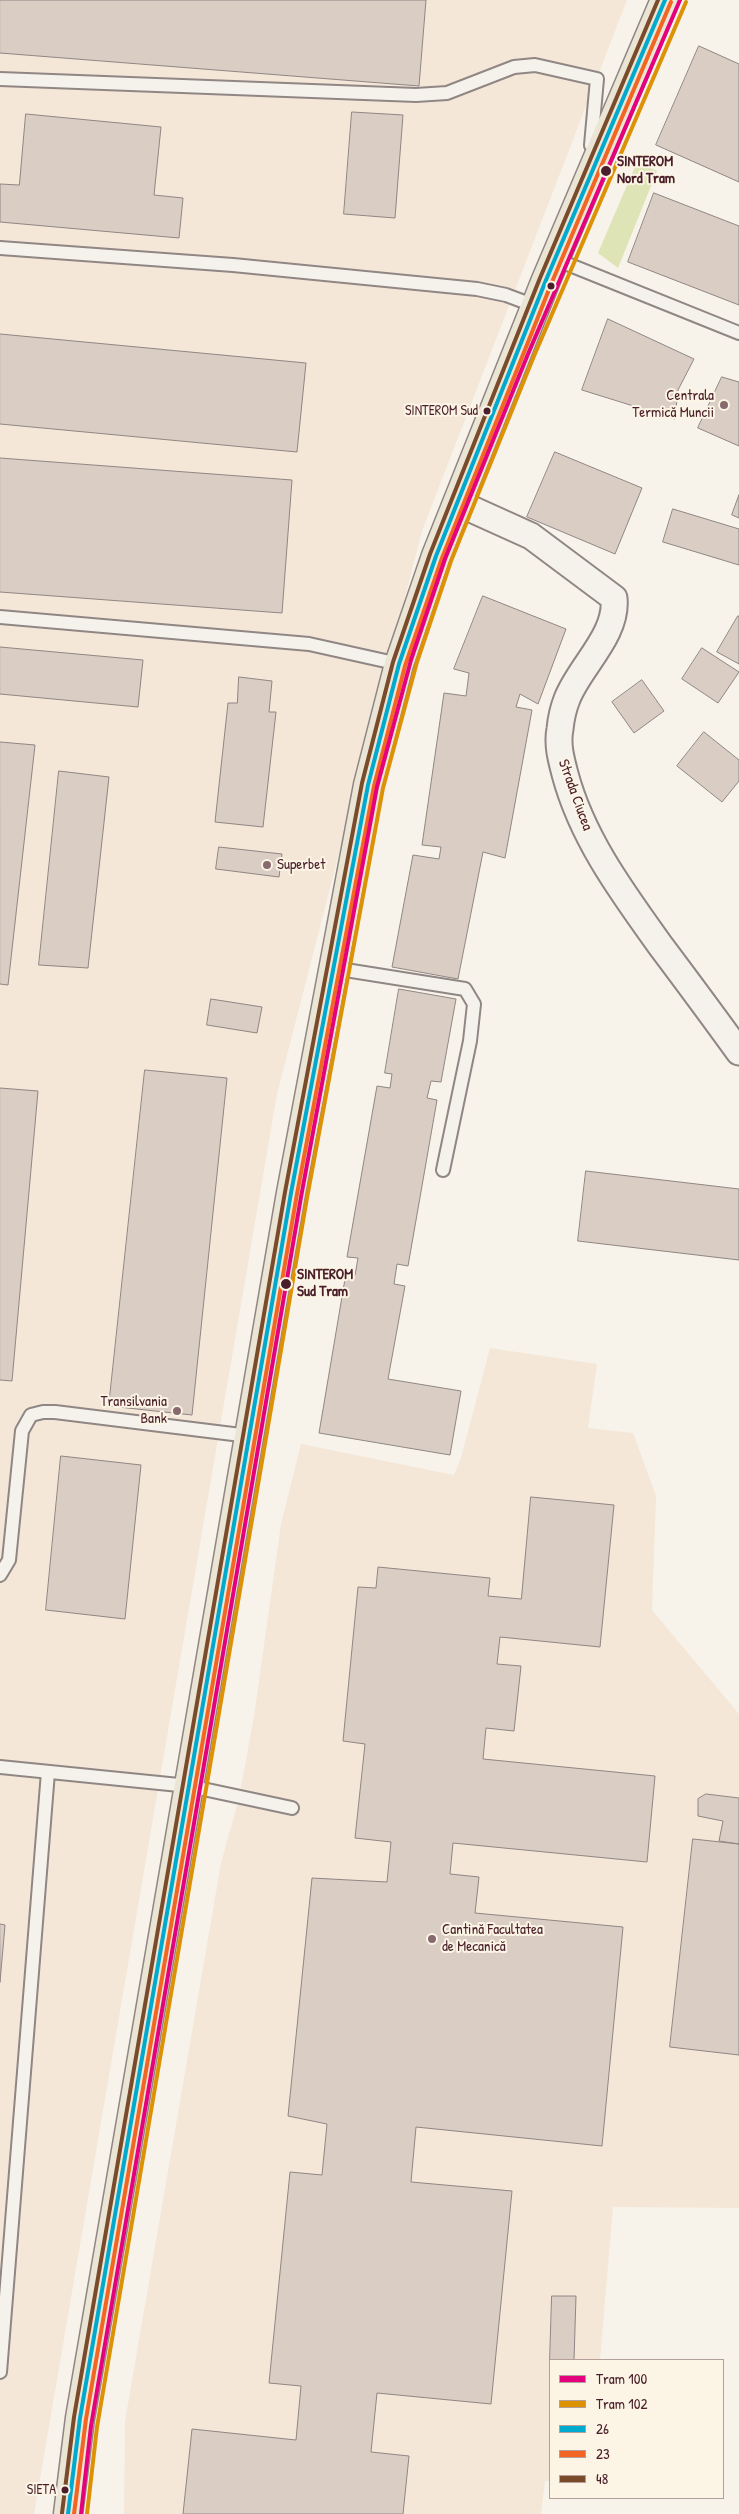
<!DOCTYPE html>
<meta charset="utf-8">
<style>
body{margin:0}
#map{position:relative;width:739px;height:2514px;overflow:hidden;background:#f7f3ea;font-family:"Patrick Hand",sans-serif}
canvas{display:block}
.legend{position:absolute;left:549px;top:2359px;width:175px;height:140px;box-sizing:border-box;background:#fcf5e5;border:1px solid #b59f9b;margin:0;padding:6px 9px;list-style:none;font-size:15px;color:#4a1f2b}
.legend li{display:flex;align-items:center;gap:10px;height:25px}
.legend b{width:25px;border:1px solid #b59f9b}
</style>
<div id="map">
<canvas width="739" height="2514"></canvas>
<ul class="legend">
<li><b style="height:6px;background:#e5007d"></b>Tram 100</li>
<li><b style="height:6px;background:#dd9206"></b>Tram 102</li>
<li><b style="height:6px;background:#00a9ce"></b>26</li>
<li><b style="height:6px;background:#f26522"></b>23</li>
<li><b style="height:6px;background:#7a4b2a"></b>48</li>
</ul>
</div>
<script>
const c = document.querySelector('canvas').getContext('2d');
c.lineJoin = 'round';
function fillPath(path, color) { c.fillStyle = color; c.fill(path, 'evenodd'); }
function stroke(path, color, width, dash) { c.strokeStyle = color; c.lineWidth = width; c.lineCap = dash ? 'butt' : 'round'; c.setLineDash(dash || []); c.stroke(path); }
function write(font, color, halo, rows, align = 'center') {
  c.font = font + ' "Patrick Hand",sans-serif'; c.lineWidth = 4; c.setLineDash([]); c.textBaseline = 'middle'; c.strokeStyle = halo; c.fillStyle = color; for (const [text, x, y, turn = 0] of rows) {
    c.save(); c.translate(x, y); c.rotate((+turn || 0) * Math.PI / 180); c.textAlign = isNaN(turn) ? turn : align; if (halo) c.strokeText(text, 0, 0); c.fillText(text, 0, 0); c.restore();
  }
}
fillPath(new Path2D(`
 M 0,0 L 627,0 L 422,531 L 277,1094 L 34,2514 L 0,2514 Z
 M 490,1348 L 597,1364 L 588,1428 L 633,1433 L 656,1496 L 652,1610 L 739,1714 L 739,2208 L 613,2207 L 600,2360 L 550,2360 L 550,2481 L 545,2481 L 541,2514 L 124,2514 L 125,2421 L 221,1863 L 239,1798 L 254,1716 L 281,1524 L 301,1444 L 454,1475 L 461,1458 Z`), '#f4e7d8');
fillPath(new Path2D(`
 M 637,162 L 657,171 L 618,268 L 598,253 Z`), '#dee4b5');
const building = new Path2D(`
 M 0,0 L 426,0 L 419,86 L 0,53 Z
 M 699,46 L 739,64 L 739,182 L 656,145 Z
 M 352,112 L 403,115 L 395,218 L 344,214 Z
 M 26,114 L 161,127 L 154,195 L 183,198 L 179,238 L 0,222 L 0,184 L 19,185 Z
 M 654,193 L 739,226 L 739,305 L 628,262 Z
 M 608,319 L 694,359 L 678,390 L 675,419 L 582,390 Z
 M 0,334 L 306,363 L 297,452 L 0,424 Z
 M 722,377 L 739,382 L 739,446 L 698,428 Z
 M 555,452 L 642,488 L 615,554 L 527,517 Z
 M 0,458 L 292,480 L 282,613 L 0,592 Z
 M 739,495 L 739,518 L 732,515 Z
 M 673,509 L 739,529 L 739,565 L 663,542 Z
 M 483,596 L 566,629 L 538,704 L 520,694 L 516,707 L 532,710 L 505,858 L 483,852 L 458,979 L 392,967 L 413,855 L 439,859 L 441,847 L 422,845 L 444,693 L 466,696 L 469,673 L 454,669 Z
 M 738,616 L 739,616 L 739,664 L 717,652 Z
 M 0,647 L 143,660 L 138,707 L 0,694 Z
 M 702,648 L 739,672 L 718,703 L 682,679 Z
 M 239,677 L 272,681 L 269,712 L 276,712 L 263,827 L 215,822 L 228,703 L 237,703 Z
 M 642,680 L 664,711 L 634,733 L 612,702 Z
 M 704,732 L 739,760 L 739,781 L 722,802 L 677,766 Z
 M 0,742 L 35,745 L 8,985 L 0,984 Z
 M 59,771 L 109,777 L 88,968 L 39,965 Z
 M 219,847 L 282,854 L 279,877 L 216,869 Z
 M 399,989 L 456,999 L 441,1082 L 431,1081 L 427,1098 L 437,1100 L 408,1266 L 397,1264 L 394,1284 L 405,1286 L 388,1379 L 461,1391 L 450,1455 L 319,1433 L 346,1273 L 355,1275 L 358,1258 L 347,1257 L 377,1086 L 390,1088 L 392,1074 L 385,1073 Z
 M 211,999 L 262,1007 L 257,1033 L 207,1025 Z
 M 145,1070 L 227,1078 L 192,1415 L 109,1406 Z
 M 0,1088 L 38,1091 L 12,1381 L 0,1380 Z
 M 586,1171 L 739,1189 L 739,1260 L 578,1241 Z
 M 61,1456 L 141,1465 L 125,1619 L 46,1610 Z
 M 531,1497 L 614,1505 L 600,1647 L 500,1637 L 497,1664 L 521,1666 L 514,1731 L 486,1728 L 483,1759 L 655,1776 L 647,1862 L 453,1843 L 450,1874 L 479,1877 L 475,1913 L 623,1927 L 602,2146 L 416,2127 L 411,2182 L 512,2191 L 491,2404 L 377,2393 L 371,2452 L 409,2456 L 403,2514 L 183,2514 L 192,2429 L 296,2440 L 301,2386 L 269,2383 L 290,2172 L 322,2175 L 327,2124 L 288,2116 L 312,1878 L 387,1882 L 391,1842 L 355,1838 L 365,1744 L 343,1741 L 358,1587 L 376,1588 L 378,1567 L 490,1578 L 488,1596 L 521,1599 Z
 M 706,1794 L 739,1798 L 739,1844 L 719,1841 L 723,1821 L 698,1816 L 698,1799 Z
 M 693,1839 L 739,1844 L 739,2055 L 670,2047 Z
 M 0,1924 L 5,1925 L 0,1982 Z
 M 552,2296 L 576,2296 L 574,2360 L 550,2360 Z`);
fillPath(building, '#d9cdc4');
stroke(building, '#908684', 1);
const lane = new Path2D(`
 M 0,79 L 416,95 L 447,93 L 514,67 L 535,65 L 597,79 L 591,145 L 600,148
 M 0,248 L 233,265 L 477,289 L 506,295 L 538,307
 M 555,259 L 739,333
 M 0,617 L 309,644 L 399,664
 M 333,968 L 465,989 L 474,1004 L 470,1041 L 443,1170
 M 0,1575 L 9,1560 L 22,1431 L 31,1415 L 43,1412 L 55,1412 L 249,1436
 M 0,1767 L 189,1786 L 292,1808
 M 0,2372 L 48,1772`);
const street = new Path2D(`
 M 458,503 L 531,536 L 614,598 C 618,635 579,667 567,699 C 563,709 561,719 560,729 C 557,744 561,759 565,774 C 582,838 622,892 660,945 C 687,981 713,1016 739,1052`);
const primary = new Path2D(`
 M 68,2514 L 80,2418 L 291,1193 L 368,785 L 399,664 L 436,556 L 546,280 L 665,0`);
stroke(lane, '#908684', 16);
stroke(street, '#908684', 29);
stroke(primary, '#908684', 31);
stroke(lane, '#f5f2ec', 12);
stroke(street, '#f5f2ec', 25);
stroke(primary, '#eae5d5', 28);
stroke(new Path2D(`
 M 68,2514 L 80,2418 L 291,1193 L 368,785 L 399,664 L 436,556 L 546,280 L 665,0`), '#00a9ce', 4);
stroke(new Path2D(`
 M 74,2514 L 86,2419 L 297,1194 L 374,786 L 405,666 L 442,558 L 552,282 L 671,2`), '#f26522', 4);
stroke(new Path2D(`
 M 62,2513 L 74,2417 L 285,1192 L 362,783 L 393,662 L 430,554 L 540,278 L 658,0`), '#7a4b2a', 4);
stroke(new Path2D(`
 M 81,2514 L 91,2426 L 301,1197 L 377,787 L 411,660 L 445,559 L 528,354 L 680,0`), '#e5007d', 4);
stroke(new Path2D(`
 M 87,2514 L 97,2427 L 307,1198 L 383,788 L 417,662 L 451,561 L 534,356 L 686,2`), '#dd9206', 4);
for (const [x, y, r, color] of [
 [606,171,6,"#4a1f2b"],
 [551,286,4.5,"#4a1f2b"],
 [724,405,5,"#87696e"],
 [487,411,4.5,"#4a1f2b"],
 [267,865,5,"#87696e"],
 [286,1284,6,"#4a1f2b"],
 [177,1411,5,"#87696e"],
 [432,1939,5,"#87696e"],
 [65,2490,4.5,"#4a1f2b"]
]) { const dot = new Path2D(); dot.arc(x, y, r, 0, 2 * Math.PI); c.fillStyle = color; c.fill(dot); stroke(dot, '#fcf5e5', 2); }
write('14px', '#4a1f2b', '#fcf5e5', [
 ["SINTEROM Sud",478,411],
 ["SIETA",56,2490]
], 'right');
write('bold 15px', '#4a1f2b', '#fcf5e5', [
 ["SINTEROM",617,162],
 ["Nord Tram",617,179],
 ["SINTEROM",297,1275],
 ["Sud Tram",297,1292]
], 'left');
write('15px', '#4a1f2b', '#fcf5e5', [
 ["Centrala",714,396],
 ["Termică Muncii",714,413],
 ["Superbet",277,865,"left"],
 ["Transilvania",167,1402],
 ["Bank",167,1419],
 ["Cantină Facultatea",442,1930,"left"],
 ["de Mecanică",442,1947,"left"]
], 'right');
write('15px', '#4a1f2b', '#fcf5e5', [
 ["Strada Ciucea",575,795,70]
]);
</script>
